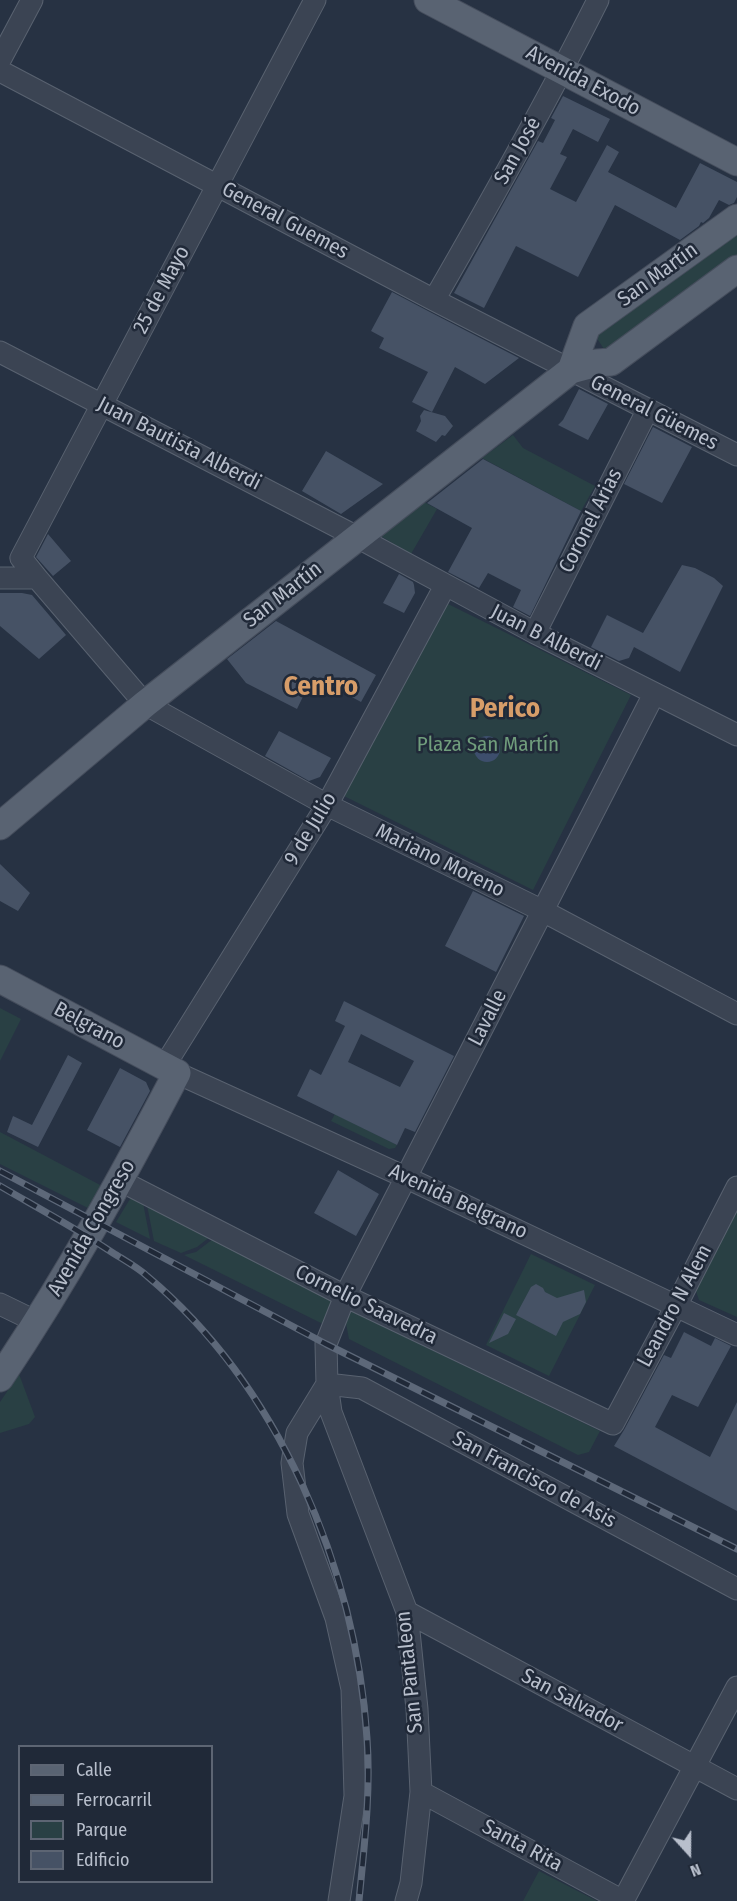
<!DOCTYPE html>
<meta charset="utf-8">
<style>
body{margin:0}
#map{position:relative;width:737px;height:1901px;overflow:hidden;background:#273243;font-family:"Fira Sans Condensed",sans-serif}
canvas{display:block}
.legend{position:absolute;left:18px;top:1745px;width:195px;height:138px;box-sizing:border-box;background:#202938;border:2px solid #5d6573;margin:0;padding:8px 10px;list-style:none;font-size:18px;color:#b8bfcc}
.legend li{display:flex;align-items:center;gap:12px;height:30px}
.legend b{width:30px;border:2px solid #5d6573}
.north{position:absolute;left:659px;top:1823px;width:60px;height:60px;-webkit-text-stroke:4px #202938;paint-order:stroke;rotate:159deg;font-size:16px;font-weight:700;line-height:24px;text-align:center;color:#b8bfcc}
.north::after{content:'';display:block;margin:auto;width:21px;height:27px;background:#b8bfcc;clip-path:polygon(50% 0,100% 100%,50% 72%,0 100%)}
</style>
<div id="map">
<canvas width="737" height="1901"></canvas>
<ul class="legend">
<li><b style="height:8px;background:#596372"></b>Calle</li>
<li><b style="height:8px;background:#5d6879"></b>Ferrocarril</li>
<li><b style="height:16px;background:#294044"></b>Parque</li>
<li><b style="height:16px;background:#465265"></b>Edificio</li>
</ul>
<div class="north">N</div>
</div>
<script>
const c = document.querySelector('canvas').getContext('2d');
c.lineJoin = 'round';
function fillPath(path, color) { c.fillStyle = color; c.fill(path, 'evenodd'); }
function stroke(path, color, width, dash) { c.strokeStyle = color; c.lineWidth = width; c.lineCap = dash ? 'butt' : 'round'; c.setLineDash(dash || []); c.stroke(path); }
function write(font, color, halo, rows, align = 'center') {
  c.font = font + ' "Fira Sans Condensed",sans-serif'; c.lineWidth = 5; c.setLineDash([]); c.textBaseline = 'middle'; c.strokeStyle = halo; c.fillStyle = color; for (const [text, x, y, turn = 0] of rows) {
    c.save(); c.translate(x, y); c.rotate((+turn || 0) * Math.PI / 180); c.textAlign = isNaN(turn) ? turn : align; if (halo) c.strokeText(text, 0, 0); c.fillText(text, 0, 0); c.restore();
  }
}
fillPath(new Path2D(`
 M 737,224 L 737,262 L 608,355 L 592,331 Z
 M 513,435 L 523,448 L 595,486 L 581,511 L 482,458 Z
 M 424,502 L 437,509 L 411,554 L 379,535 Z
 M 442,601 L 631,695 L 533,890 L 344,796 Z
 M 0,1008 L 21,1019 L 0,1061 Z
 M 335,1114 L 397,1145 L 395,1148 L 389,1149 L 331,1121 Z
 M 0,1132 L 102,1186 L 90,1209 L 0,1164 Z
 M 134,1196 L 143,1203 L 150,1239 L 116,1222 L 130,1199 Z
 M 737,1201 L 737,1317 L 699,1300 L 694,1285 Z
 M 147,1205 L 211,1236 L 197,1247 L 181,1253 L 154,1241 Z
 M 213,1239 L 335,1302 L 331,1328 L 184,1255 L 196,1252 Z
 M 531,1254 L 595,1285 L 549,1376 L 486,1345 Z
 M 351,1311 L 600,1431 L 589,1452 L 578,1455 L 349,1339 L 346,1323 Z
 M 19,1374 L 35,1417 L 29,1424 L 0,1433 L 0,1402 Z
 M 539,1871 L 597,1901 L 523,1901 Z`), '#294044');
fillPath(new Path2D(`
 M474 749a13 13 0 1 1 26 0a13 13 0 1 1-26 0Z`), '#3d4e6c');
fillPath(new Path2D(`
 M 563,96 L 610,119 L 598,142 L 573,129 L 560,154 L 567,157 L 550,189 L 576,202 L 607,145 L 619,152 L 608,172 L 676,208 L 700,163 L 737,182 L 737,197 L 734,203 L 729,205 L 719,200 L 709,218 L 703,223 L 701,222 L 699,226 L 680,240 L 615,205 L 578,277 L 516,246 L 484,308 L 454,293 L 538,141 L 543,143 L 555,120 L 551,118 Z
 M 392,292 L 428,311 L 519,358 L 485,384 L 455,367 L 432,412 L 412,402 L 428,372 L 379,348 L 384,338 L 371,331 Z
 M 579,389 L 608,404 L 588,440 L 558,425 L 563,420 Z
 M 424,410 L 445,416 L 453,426 L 445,436 L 442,435 L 436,442 L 416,431 L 421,421 L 420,416 Z
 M 653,427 L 692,447 L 662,503 L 624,484 Z
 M 326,451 L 383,484 L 341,514 L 302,491 Z
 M 483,459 L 581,511 L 530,616 L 513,607 L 521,590 L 488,573 L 479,588 L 448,572 L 472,528 L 427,503 Z
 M 48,534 L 71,561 L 53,576 L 36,557 Z
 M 682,565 L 695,568 L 714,578 L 723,586 L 680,672 L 634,647 L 629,658 L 619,661 L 591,647 L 607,615 L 643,633 Z
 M 399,574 L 413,582 L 414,585 L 415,593 L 404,613 L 383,603 Z
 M 0,593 L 22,593 L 32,595 L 66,635 L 39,659 L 0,626 Z
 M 276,621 L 376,675 L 361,702 L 313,676 L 297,709 L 246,683 L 227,659 Z
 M 279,731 L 331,758 L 320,777 L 309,781 L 265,756 Z
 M 0,864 L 30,893 L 18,911 L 0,901 Z
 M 473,891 L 524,916 L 496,972 L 445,946 Z
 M 344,1001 L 454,1056 L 415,1132 L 405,1128 L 397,1145 L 297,1096 L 310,1069 L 321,1075 L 345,1026 L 335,1021 ZM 361,1034 L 414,1061 L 400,1087 L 348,1062 Z
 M 68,1055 L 82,1063 L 38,1147 L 7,1132 L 13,1116 L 32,1125 Z
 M 120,1068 L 146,1082 L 150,1091 L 120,1147 L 87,1130 Z
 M 338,1170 L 379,1194 L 356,1236 L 314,1213 Z
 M 536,1284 L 543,1288 L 545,1292 L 557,1298 L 584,1290 L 586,1302 L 580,1314 L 563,1322 L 556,1336 L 516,1315 L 531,1287 Z
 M 504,1313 L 516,1319 L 508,1334 L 489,1343 Z
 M 684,1332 L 711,1346 L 715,1338 L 731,1346 L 698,1407 L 672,1395 L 655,1427 L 710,1457 L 737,1402 L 737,1511 L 614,1446 L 624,1430 L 664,1355 L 671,1358 Z`), '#465265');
const minor = new Path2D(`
 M 0,60 L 32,0
 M 0,71 L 434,300 L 737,455
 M 434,300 C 491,201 547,102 598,0
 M 0,352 L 357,537 L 535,633 L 737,735
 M 0,578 L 37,578 L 145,704 L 327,805 L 543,911 L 737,1014
 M 37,578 L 21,558 L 315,0
 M 535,633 L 648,409
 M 165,1065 L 327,805 L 445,586
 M 177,1073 L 405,1177 L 737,1335
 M 121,1181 L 345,1296 L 613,1424 L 676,1306 L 737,1187
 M 0,1304 L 37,1322
 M 327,1384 L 297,1433 L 292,1463 L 298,1514 L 336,1618 L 352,1689 L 355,1796 L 339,1901
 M 327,1384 L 362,1388 L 737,1589
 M 407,1612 L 737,1789
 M 421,1792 L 623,1901
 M 406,1901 L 411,1883 L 421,1792 L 417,1709 L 407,1612 L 331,1412 L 327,1384 L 326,1344 L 345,1296 L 654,694
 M 623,1901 L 737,1687`);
const major = new Path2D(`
 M 428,0 L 737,162
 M 571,370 L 587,326 L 737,218
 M 0,826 L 145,704 L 571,370 L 597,363 L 611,362 L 737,269
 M 0,979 L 177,1073 C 122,1178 66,1280 0,1378`);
stroke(minor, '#596270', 23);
stroke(major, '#454d5c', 29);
stroke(minor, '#3b4453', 21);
stroke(major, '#596372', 27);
const rail = new Path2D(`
 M 0,1171 L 326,1344 L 737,1549
 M 0,1186 C 38,1208 77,1229 113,1253 C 124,1260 137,1267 147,1276 C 279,1386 356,1569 367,1738 C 371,1793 364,1847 359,1901`);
stroke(rail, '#5d6879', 7);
stroke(rail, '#202938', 4.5, [14]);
write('21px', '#b8bfcc', '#202938', [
 ["Avenida Exodo",583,81,28],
 ["San José",518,151,-61],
 ["General Guemes",285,221,28],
 ["San Martín",658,275,-36],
 ["25 de Mayo",162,290,-62],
 ["General Güemes",654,413,27],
 ["Juan Bautista Alberdi",179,444,27],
 ["Coronel Arias",591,521,-63],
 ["San Martín",283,595,-38],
 ["Juan B Alberdi",546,638,27],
 ["9 de Julio",311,829,-59],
 ["Mariano Moreno",440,861,26],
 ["Lavalle",488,1018,-63],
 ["Belgrano",89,1026,28],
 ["Avenida Belgrano",458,1202,25],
 ["Avenida Congreso",92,1228,-60],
 ["Cornelio Saavedra",366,1305,26],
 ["Leandro N Alem",675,1306,-62],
 ["San Francisco de Asis",534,1480,28],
 ["San Pantaleon",410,1672,-96],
 ["San Salvador",572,1701,28],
 ["Santa Rita",522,1846,28]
]);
write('21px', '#709d7c', '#202938', [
 ["Plaza San Martín",488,745]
]);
write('bold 27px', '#d79d69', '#202938', [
 ["Centro",321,687],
 ["Perico",505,709]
]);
</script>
